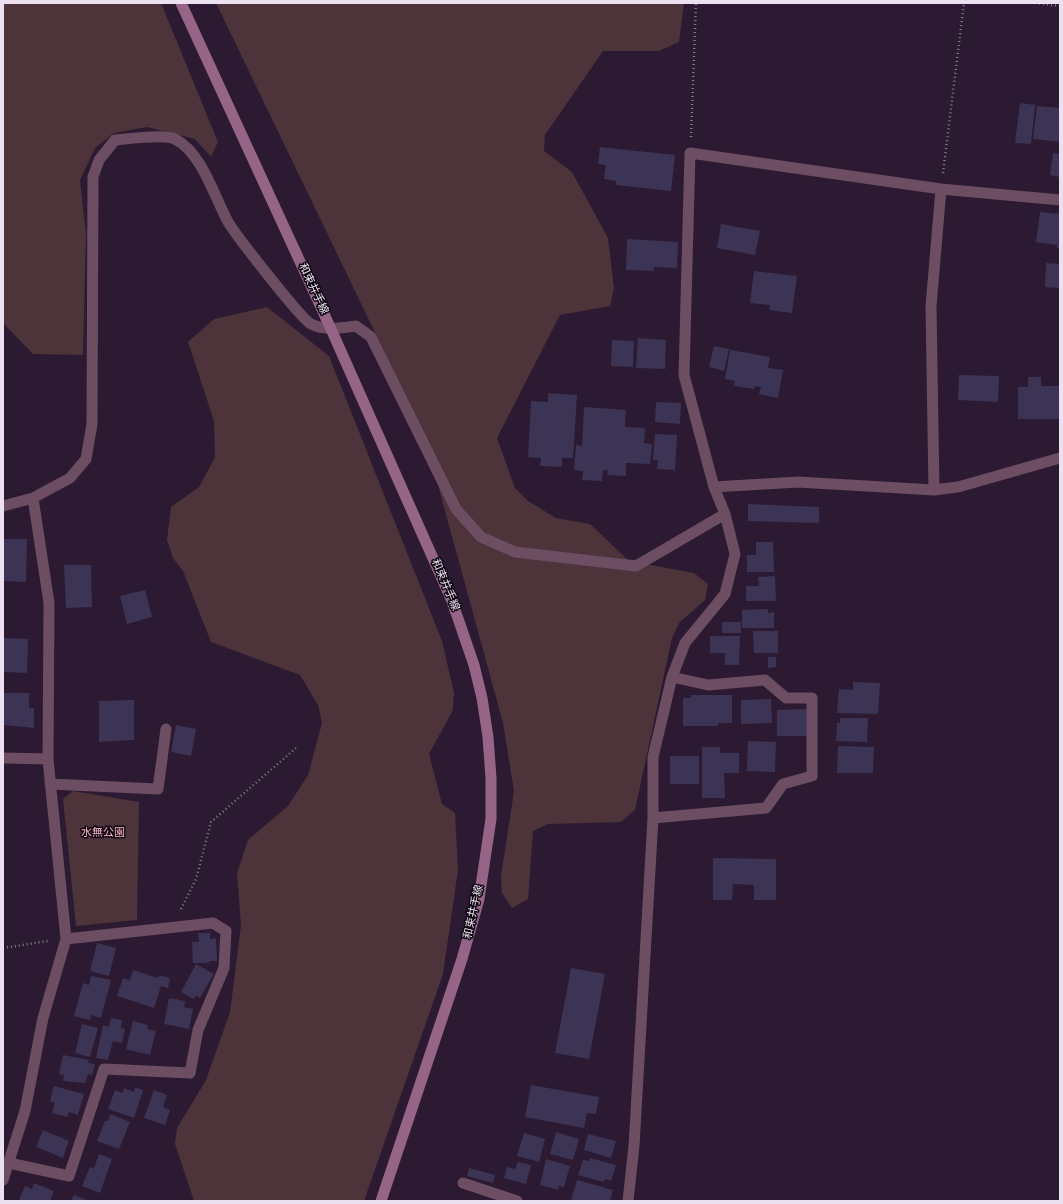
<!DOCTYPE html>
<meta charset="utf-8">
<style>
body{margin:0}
#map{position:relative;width:1063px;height:1204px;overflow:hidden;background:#2b1a31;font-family:"Nunito Sans",sans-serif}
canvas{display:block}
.frame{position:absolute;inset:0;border:4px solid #ece1f0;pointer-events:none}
</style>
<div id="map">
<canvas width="1063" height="1204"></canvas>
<div class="frame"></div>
</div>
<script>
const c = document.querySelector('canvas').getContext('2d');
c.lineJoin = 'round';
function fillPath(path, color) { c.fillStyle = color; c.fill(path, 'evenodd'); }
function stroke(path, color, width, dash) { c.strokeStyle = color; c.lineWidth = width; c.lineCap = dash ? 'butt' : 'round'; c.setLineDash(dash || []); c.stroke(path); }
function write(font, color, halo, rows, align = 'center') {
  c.font = font + ' "Nunito Sans","Noto Sans JP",sans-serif'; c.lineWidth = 3; c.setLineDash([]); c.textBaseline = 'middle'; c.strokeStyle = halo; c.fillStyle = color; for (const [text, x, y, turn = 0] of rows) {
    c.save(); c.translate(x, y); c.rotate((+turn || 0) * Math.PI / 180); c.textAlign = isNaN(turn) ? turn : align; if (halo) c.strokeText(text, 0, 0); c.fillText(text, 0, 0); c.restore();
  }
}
fillPath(new Path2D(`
 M 3,3 L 161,3 L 218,142 L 211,157 L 195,139 L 147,127 L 114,133 L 95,148 L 80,180 L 86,234 L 83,355 L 33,354 L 3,323 Z
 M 216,3 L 684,3 L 679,42 L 659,51 L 603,51 L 545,135 L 544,151 L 572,172 L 608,238 L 614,288 L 610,306 L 560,315 L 497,438 L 515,488 L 528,501 L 556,518 L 590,524 L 629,561 L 694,573 L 708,584 L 705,600 L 679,623 L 672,638 L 635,810 L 621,822 L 548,824 L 533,831 L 528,899 L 512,908 L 502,893 L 501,876 L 514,791 L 503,723 L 424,434 Z
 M 267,307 L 329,356 L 442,641 L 454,693 L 453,710 L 429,754 L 442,804 L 455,813 L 458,870 L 443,974 L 364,1201 L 194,1201 L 175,1144 L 177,1128 L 206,1080 L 230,1012 L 241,925 L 237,873 L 248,840 L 288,806 L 308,775 L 322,723 L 318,705 L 300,675 L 211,642 L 183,571 L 173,558 L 167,540 L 171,507 L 199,487 L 215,457 L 214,421 L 188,342 L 214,319 Z
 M 73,791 L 139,802 L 137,920 L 76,926 L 63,799 Z`), '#4d333a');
fillPath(new Path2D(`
 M 1020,103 L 1035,105 L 1031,144 L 1015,143 Z
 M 1037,106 L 1060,108 L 1060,142 L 1033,139 Z
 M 600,147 L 675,155 L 671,191 L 616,185 L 616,181 L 604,179 L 606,165 L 598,164 Z
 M 1053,153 L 1060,154 L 1060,177 L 1050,175 Z
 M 1040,212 L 1060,214 L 1060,248 L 1057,248 L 1057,245 L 1036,242 Z
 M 721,224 L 760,231 L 755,255 L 717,248 Z
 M 627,239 L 678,242 L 677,268 L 654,267 L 654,271 L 626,270 Z
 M 1046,263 L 1060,264 L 1060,288 L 1045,287 Z
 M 754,271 L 797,276 L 792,313 L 769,310 L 770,305 L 750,303 Z
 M 638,338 L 666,340 L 665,369 L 636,368 Z
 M 612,340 L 634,341 L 633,367 L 611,366 Z
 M 714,346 L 729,349 L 724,371 L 709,367 Z
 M 730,350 L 770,357 L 768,368 L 783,370 L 778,398 L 759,394 L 761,387 L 755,386 L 754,389 L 734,386 L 735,381 L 725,379 Z
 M 959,375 L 999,376 L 998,402 L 958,400 Z
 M 1028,377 L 1041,377 L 1041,386 L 1060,386 L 1060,419 L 1018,419 L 1018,387 L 1028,387 Z
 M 548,393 L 577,395 L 573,458 L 562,458 L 562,467 L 540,466 L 541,458 L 528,457 L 531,401 L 548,402 Z
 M 656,402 L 681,403 L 680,424 L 655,422 Z
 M 584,407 L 626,410 L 625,427 L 645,428 L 644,443 L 652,444 L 650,464 L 626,463 L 626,476 L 607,475 L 608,470 L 603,470 L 602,481 L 582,480 L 583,471 L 574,470 L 576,445 L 582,446 Z
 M 655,434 L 677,435 L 675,470 L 657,469 L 658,460 L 653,460 Z
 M 748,504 L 819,507 L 819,523 L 748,521 Z
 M 3,539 L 27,539 L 26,582 L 3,581 Z
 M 756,542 L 773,542 L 774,572 L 747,572 L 747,555 L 756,555 Z
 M 64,565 L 91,565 L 92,607 L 66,608 Z
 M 775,576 L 776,601 L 746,601 L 746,586 L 759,586 L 758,577 Z
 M 145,590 L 152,617 L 127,624 L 120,596 Z
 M 768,609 L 768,613 L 774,612 L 774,628 L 742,628 L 742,610 Z
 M 722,622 L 741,622 L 741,633 L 722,633 Z
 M 753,631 L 778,631 L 778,653 L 754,653 Z
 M 710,636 L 740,636 L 739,665 L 725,665 L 725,653 L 710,653 Z
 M 3,638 L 28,639 L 27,673 L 3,672 Z
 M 768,657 L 776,657 L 776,667 L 768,668 Z
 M 853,682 L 880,683 L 878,714 L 837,713 L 839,689 L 853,690 Z
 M 3,693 L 29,693 L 29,708 L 34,708 L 34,728 L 3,725 Z
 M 691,695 L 732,695 L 732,723 L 718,723 L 718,726 L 683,726 L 683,698 L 691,698 Z
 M 771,699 L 772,723 L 741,724 L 741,700 Z
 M 134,700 L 134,740 L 99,742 L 99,701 Z
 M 808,709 L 808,736 L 777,736 L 777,710 Z
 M 840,718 L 868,718 L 867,742 L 836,741 L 837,723 L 840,723 Z
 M 176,725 L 196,729 L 191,756 L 171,752 Z
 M 748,741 L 776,742 L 775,772 L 747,771 Z
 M 838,746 L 874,747 L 873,773 L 837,773 Z
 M 702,747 L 720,747 L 720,753 L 739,753 L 739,773 L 724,773 L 725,798 L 702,798 Z
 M 670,756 L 699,756 L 699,784 L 670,784 Z
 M 713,858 L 776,859 L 776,900 L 754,900 L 754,885 L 733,884 L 732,900 L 713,900 Z
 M 198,933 L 210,933 L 210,939 L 216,938 L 217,961 L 209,961 L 209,963 L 193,963 L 192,942 L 199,942 Z
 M 97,943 L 116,948 L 109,976 L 90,971 Z
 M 196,964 L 214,974 L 200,998 L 196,995 L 194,999 L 181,992 Z
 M 571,968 L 605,974 L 589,1059 L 555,1053 Z
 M 133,970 L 158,978 L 159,975 L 170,978 L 168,988 L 161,986 L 154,1008 L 117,996 L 123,978 L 130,980 Z
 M 91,976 L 111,980 L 101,1018 L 91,1015 L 90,1020 L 74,1016 L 83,983 L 89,985 Z
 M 169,998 L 185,1001 L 184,1007 L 193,1009 L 189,1029 L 164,1024 Z
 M 111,1018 L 122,1020 L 121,1028 L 125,1029 L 122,1043 L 113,1041 L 108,1060 L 96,1058 L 103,1025 L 109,1027 Z
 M 133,1021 L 148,1025 L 147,1029 L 156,1031 L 150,1055 L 126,1049 Z
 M 82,1024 L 98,1028 L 90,1057 L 75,1053 Z
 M 63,1055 L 89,1060 L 88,1063 L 95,1064 L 92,1075 L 88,1074 L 85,1083 L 63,1081 L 64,1075 L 59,1074 Z
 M 531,1085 L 599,1097 L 596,1114 L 587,1113 L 584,1128 L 525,1117 Z
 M 54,1086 L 84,1094 L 78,1115 L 69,1112 L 67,1117 L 52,1113 L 55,1103 L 50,1101 Z
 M 135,1087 L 143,1090 L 134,1118 L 108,1109 L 115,1090 L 122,1093 L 124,1088 L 134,1092 Z
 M 154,1090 L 167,1095 L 163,1107 L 170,1110 L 165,1125 L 144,1118 Z
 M 110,1114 L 130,1122 L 119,1149 L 97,1141 L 105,1121 L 108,1121 Z
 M 43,1130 L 69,1141 L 63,1158 L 36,1147 Z
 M 556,1132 L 579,1139 L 573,1160 L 550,1154 Z
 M 524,1133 L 545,1139 L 539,1162 L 517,1156 Z
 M 588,1134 L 616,1141 L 611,1158 L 584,1150 Z
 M 99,1154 L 112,1159 L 100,1193 L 82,1186 L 90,1167 L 94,1168 Z
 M 590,1158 L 616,1165 L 611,1181 L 605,1179 L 604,1182 L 578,1175 L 583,1160 L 589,1161 Z
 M 546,1159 L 570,1166 L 564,1187 L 559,1186 L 558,1190 L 540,1185 Z
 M 518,1162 L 531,1165 L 526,1184 L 504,1178 L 507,1167 L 515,1169 Z
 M 469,1168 L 495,1175 L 493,1183 L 467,1176 Z
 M 577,1180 L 613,1190 L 610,1201 L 571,1201 Z
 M 34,1183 L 54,1191 L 50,1201 L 19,1200 L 25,1186 L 32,1189 Z
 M 74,1195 L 90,1201 L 71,1201 Z`), '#3c3454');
stroke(new Path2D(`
 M 1035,3 L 1060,6
 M 691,137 L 696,3
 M 943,173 L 964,3
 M 181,909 L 196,879 L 211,822 L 296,748
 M 3,948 L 48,941`), '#887a8d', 2.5, [1, 3]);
stroke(new Path2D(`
 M 50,784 L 158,789 L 166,729
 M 190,1073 L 198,1030 L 224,968 L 226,931 L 213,923`), '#6c4d62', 11);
stroke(new Path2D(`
 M 714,487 L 798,482 L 934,490 L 958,487 L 1060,458
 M 934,490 L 931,306 L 941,189
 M 3,506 L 33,498 L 70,478 L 86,459 L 92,424 L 93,177 L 99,160 L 115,140 C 127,139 165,134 175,139 C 201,152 214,195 227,220 C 233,232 302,320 311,324 C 325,331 341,328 356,326 L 371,337 L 456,509 L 481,537 L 515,552 L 636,566 L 725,514
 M 3,758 L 48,759
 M 653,818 L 766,808 L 783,784 L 812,776 L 812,698 L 786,698 L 765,680 L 708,685 L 672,677
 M 66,939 L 213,923
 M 9,1163 L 69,1176 L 104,1069 L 190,1073
 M 3,1180 L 25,1111 L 43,1018 L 66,939 L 48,759 L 49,603 L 33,498
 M 463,1183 L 517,1201
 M 628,1201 L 634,1146 L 653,818 L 653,757 L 672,677 L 685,643 L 725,594 L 735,554 L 725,514 L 714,487 L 684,375 L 690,153 L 941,189 L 1060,200`), '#6c4d62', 11);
stroke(new Path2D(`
 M 181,3 L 331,329 L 452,601 L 474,665 L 482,698 L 488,737 L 491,778 L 491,819 L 479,899 L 462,959 L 381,1201`), '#966486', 11);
write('11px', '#ece1f0', '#0f0812', [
 ["和束井手線",313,289,65],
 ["和束井手線",445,585,67],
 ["和束井手線",474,912,-77]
]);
write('11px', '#fbb4c7', '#0f0812', [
 ["水無公園",103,833]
]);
</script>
